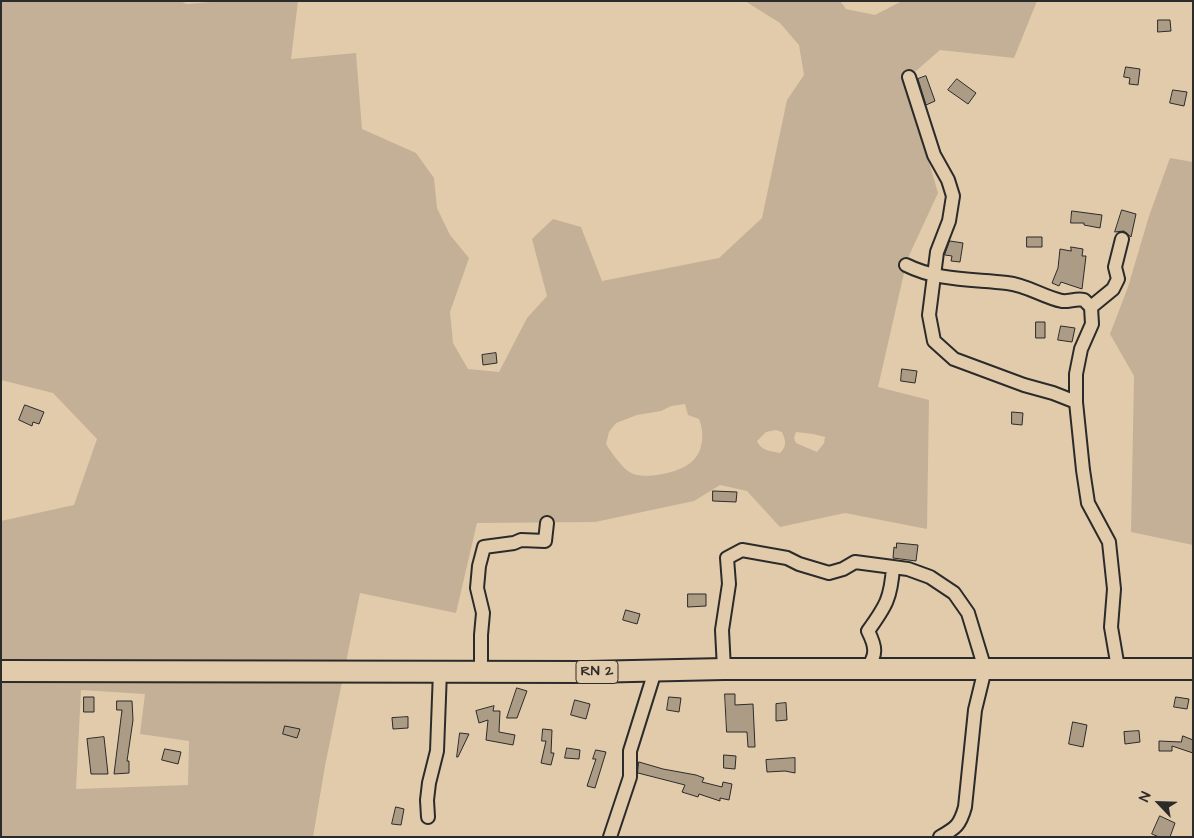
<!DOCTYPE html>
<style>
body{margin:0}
#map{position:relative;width:1194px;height:838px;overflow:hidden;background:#e2cbab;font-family:"Architects Daughter",sans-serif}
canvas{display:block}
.frame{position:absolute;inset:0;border:2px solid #2b2b2b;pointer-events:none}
.north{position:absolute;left:1134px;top:778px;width:50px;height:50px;-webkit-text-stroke:4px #e2cbab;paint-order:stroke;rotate:294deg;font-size:14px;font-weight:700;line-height:20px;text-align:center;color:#2b2b2b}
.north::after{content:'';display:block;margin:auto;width:18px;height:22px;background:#2b2b2b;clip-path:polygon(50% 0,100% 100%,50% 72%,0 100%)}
</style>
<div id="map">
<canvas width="1194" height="838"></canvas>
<div class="frame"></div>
<div class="north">N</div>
</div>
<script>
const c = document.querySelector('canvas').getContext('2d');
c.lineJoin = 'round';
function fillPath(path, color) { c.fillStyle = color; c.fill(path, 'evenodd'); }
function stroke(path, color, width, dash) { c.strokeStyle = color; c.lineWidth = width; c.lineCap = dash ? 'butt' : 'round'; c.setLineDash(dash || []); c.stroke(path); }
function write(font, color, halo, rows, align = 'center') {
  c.font = font + ' "Architects Daughter",sans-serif'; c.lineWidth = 4; c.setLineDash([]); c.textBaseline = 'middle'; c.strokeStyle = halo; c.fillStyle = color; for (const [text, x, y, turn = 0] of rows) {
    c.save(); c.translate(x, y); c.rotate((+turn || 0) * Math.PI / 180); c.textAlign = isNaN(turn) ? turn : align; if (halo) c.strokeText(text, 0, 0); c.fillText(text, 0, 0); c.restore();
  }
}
fillPath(new Path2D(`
 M 1,1 L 180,1 L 187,4 L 222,1 L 298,1 L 291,59 L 356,53 L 362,129 L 416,153 L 434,178 L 437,208 L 450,235 L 469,258 L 450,312 L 453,343 L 468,369 L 499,372 L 527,318 L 547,296 L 532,239 L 553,219 L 581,227 L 602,281 L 719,258 L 762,218 L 787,100 L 804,75 L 799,45 L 780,23 L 745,1 L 840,1 L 846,9 L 875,15 L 902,1 L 1037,1 L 1014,58 L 940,50 L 909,77 L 909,93 L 938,193 L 907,260 L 878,387 L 929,400 L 927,529 L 845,513 L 780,527 L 747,491 L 720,485 L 694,501 L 595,522 L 477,523 L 456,613 L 360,593 L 325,766 L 313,837 L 1,837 L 1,521 L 74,505 L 97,439 L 53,393 L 1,380 ZM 685,404 L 688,415 L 699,419 C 702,427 703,433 702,441 C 699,465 679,471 657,475 C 648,476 636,477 628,471 C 621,466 610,451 606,444 L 609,432 L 616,423 L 637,415 L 661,411 L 671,406 ZM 776,430 L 782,432 C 786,441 787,446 780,453 C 771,451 761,451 757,441 L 766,432 ZM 796,432 L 813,434 L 825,437 L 824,443 L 817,452 L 796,443 L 794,438 ZM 81,690 L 145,694 L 140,734 L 189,741 L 188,785 L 76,789 Z
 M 1170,158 L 1193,162 L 1193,545 L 1131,532 L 1134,376 L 1110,334 L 1128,287 L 1149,216 Z`), '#c4b096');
const building = new Path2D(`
 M 1158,20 L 1170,20 L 1171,31 L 1158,32 Z
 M 1126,67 L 1140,69 L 1138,85 L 1129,84 L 1130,78 L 1124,77 Z
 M 926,76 L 935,101 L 926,105 L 918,79 Z
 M 957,79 L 976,93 L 968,104 L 948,90 Z
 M 1173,90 L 1187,92 L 1184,106 L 1170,103 Z
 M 1122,210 L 1136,214 L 1131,237 L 1124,231 L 1115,232 Z
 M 1072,211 L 1102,215 L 1100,228 L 1084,225 L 1084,223 L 1071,223 Z
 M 1027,237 L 1042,237 L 1042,247 L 1027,247 Z
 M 950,241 L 963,243 L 960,262 L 951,261 L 952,256 L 945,255 Z
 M 1071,247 L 1083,249 L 1082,256 L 1086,256 L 1082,289 L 1061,282 L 1059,286 L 1052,283 L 1058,268 L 1060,249 L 1071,251 Z
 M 1036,322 L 1045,322 L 1045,338 L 1036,338 Z
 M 1061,326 L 1075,328 L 1072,342 L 1058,340 Z
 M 496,353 L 497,363 L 483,365 L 482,355 Z
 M 902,369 L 917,371 L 915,383 L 901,381 Z
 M 25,405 L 44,412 L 39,424 L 33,422 L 32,426 L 19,420 Z
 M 1012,412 L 1023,413 L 1022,425 L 1012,424 Z
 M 713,491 L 737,492 L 736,502 L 713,501 Z
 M 897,543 L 918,545 L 916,561 L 893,558 L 894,547 L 896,548 Z
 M 688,594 L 706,594 L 706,606 L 688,607 Z
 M 626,610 L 640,614 L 637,624 L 623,620 Z
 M 517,688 L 527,691 L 517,718 L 507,718 Z
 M 725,694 L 735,694 L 735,705 L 753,704 L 755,747 L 748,747 L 747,732 L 727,732 Z
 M 84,697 L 94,697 L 94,712 L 84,712 Z
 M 669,697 L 681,698 L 679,712 L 667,710 Z
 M 1176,697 L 1189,699 L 1187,709 L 1174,707 Z
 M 575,700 L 590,704 L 586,719 L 571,715 Z
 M 117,701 L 132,701 L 133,720 L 127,761 L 129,761 L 129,773 L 114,774 L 122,710 L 117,710 Z
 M 786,703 L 787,720 L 776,721 L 776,704 Z
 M 494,706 L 493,711 L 500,711 L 499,732 L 515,735 L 513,745 L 486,740 L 488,720 L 479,723 L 476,711 Z
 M 408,717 L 408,728 L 393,729 L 392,718 Z
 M 1073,722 L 1087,725 L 1083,747 L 1069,744 Z
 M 285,726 L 300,729 L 297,738 L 283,734 Z
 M 543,729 L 552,730 L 551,753 L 554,753 L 551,765 L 541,763 L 546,741 L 542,741 Z
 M 1139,731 L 1140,742 L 1125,744 L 1124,732 Z
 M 460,733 L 469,734 L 458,757 L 457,757 Z
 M 1183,736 L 1193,740 L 1193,753 L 1172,746 L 1172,751 L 1159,751 L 1159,741 L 1181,742 Z
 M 104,737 L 108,774 L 91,774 L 87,739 Z
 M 567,748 L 580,750 L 579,759 L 565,758 Z
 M 165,749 L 181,752 L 178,764 L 162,760 Z
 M 596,750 L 606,752 L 595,788 L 587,786 L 596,759 L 593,759 Z
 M 724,755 L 736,756 L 735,769 L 724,768 Z
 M 795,758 L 795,773 L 785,771 L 767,772 L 766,760 Z
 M 639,762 L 663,769 L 696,775 L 704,778 L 702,782 L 722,787 L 723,782 L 732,784 L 729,800 L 720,798 L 720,801 L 699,794 L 698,797 L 682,792 L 685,785 L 638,773 Z
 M 396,807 L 404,809 L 401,825 L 392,824 Z
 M 1160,816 L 1175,823 L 1170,837 L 1159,837 L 1152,834 Z`);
fillPath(building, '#ac9c85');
stroke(building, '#2b2b2b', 1);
const street = new Path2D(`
 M 909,77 L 934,155 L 948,180 L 953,196 L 949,221 L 937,252 L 929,315 L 934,341 L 954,359 L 1024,385 L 1053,393 L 1076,402
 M 906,265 C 938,281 972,279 1007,283 C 1027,285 1043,297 1062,301 C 1069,302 1076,298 1084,300 L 1091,307 L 1092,324 L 1081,349 L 1076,374 L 1076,402 L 1083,470 L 1088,503 L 1109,542 L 1114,589 L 1111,627 L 1118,668
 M 1091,307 L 1113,289 L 1118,279 L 1115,267 L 1122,239
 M 724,669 L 722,630 L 729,584 L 727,558 L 742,550 L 787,558 L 799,564 L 829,573 L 843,569 L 855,562 L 908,569 L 930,577 L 954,593 L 968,613 L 985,669 L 975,710 L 965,807 C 960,825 956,828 940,837
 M 867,669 C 877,654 876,647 868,631 C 886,606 891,598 893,567
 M 481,670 L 481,635 L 483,613 L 477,588 L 479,566 L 484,547 L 514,543 L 521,540 L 545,541 L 547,523
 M 428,817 L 427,800 L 429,783 L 437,751 L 440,671
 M 610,837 L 630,777 L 630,751 L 655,671`);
const primary = new Path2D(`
 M 1,671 L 587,672 L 724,669 L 1193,669`);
stroke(street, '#2b2b2b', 16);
stroke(primary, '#2b2b2b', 24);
stroke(street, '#e2cbab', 12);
stroke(primary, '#e2cbab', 20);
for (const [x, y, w] of [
 [597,672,42]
]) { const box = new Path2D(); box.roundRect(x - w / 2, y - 11.5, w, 23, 4); c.fillStyle = '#e2cbab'; c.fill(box); stroke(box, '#2b2b2b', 1); }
write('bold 14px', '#2b2b2b', null, [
 ["RN 2",597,672]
]);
</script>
